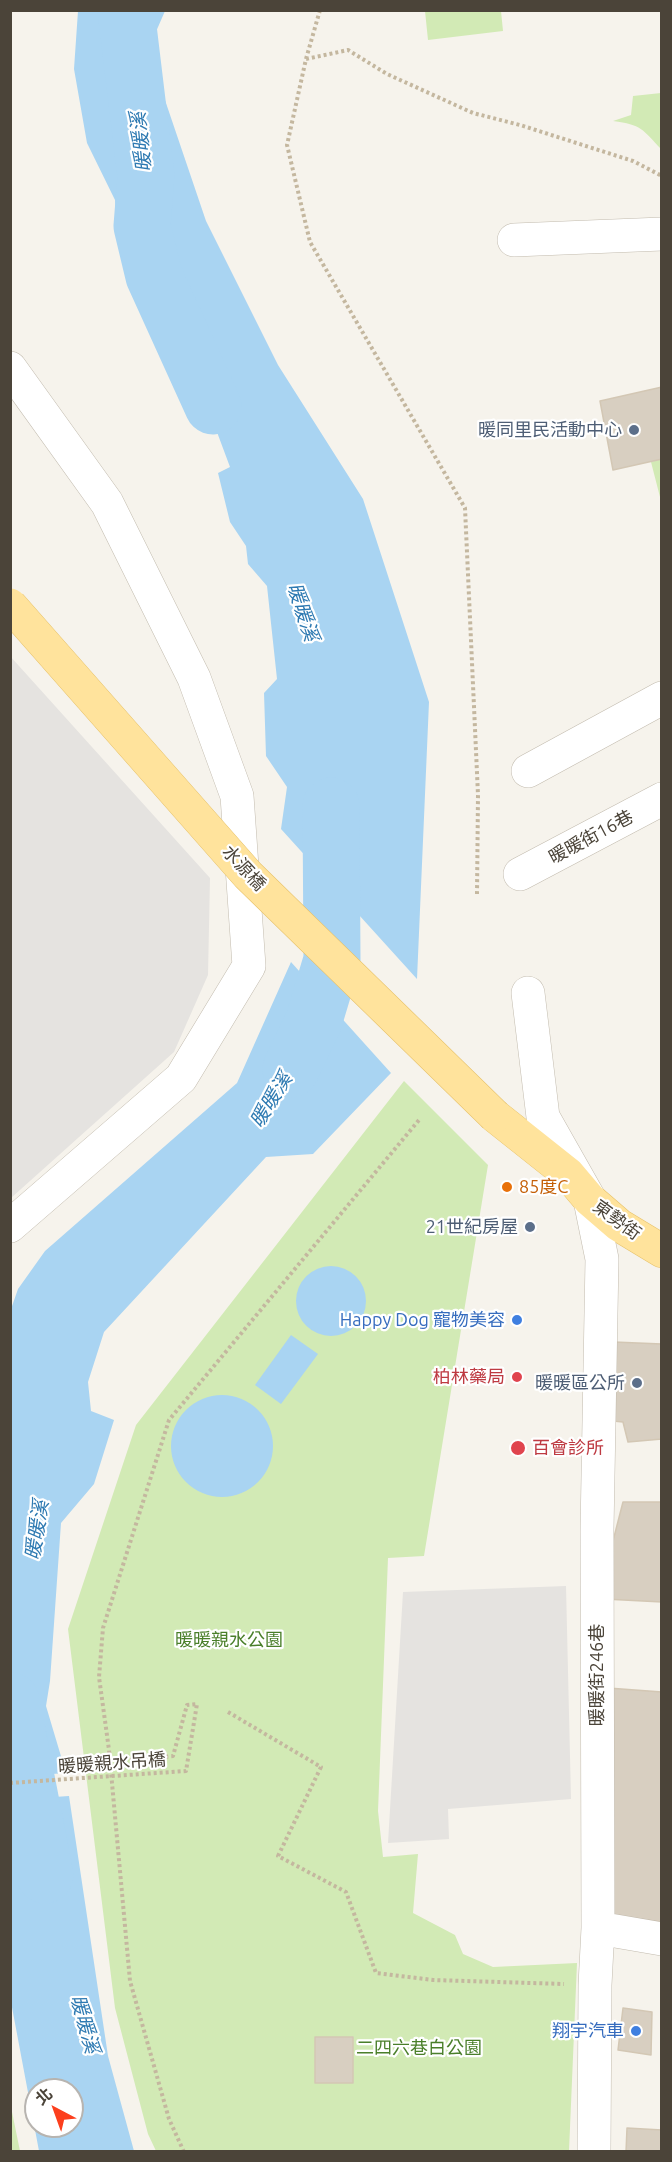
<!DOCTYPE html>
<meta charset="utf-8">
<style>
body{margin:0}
#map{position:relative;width:672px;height:2162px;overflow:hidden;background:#f6f3ec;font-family:Ubuntu,"Noto Sans TC",sans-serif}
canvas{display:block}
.frame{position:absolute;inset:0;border:12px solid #4b4439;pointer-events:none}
.north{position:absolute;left:24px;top:2078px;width:60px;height:60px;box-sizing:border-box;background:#fff;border:2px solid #b7b4b0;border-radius:50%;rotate:319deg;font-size:16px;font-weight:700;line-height:24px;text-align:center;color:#4b4439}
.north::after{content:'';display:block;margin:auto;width:21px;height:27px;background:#fc3f1d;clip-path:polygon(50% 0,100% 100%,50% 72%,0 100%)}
</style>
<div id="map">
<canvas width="672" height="2162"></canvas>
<div class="frame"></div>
<div class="north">北</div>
</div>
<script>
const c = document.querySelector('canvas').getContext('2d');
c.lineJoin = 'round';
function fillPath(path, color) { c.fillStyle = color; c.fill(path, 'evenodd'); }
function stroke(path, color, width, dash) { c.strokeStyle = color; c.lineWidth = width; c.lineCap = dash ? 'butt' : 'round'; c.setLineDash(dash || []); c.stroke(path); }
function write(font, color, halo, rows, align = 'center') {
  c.font = font + ' Ubuntu,"Noto Sans TC",sans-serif'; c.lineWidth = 4.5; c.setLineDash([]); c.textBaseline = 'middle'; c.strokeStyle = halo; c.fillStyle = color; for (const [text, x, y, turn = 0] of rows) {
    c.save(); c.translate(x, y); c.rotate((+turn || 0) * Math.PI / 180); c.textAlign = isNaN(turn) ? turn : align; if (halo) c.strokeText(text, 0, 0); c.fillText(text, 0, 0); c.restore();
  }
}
fillPath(new Path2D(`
 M 425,11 L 501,11 L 503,31 L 428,40 Z
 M 661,93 L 662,94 L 661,149 C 642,129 642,125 613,121 L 631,115 L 633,96 Z
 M 661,459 L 662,496 L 660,497 L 651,462 Z
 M 404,1081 L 488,1165 L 424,1556 L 388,1558 L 378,1811 L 383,1857 L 418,1854 L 413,1913 L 455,1935 L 463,1954 L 493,1967 L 577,1963 L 569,2151 L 156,2151 L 148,2134 L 115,2008 L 68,1629 L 136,1425 Z
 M 10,2107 L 11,2107 L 20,2151 L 11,2151 Z`), '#d2eab5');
fillPath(new Path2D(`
 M 10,656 L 210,878 L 208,975 L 174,1052 L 11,1198 Z
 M 566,1586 L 571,1799 L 448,1809 L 449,1839 L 388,1843 L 403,1592 Z`), '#e5e3e0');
fillPath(new Path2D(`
 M 78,11 L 165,11 L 148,50 L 206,221 L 278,365 L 363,499 L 429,702 L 417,979 L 281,829 L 287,787 L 266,756 L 264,693 L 277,679 L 267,586 L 248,564 L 246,546 L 230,522 L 218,473 L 230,467 L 145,239 L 126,226 L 116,215 L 115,200 L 87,143 L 74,69 Z
 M 291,962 L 391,1073 L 313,1154 L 266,1157 L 104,1332 L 88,1382 L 91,1411 L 114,1420 L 94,1484 L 61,1523 L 50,1681 L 46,1706 L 66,1773 L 11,1777 L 11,1309 L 18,1289 L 45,1251 L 237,1083 Z
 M296 1301a35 35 0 1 1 70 0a35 35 0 1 1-70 0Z
 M 291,1335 L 318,1354 L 281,1404 L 255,1385 Z
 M171 1446a51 51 0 1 1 102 0a51 51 0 1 1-102 0Z
 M 69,1796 L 108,2056 L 134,2151 L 39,2151 L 11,2002 L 11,1800 ZM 36,2090 L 72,2090 L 72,2126 L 36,2126 Z`), '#a9d4f2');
stroke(new Path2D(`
 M 126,10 L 146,176 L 142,226 L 154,276 L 213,406
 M 291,1069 L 314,1020 L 332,960 L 331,806
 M 11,1701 L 45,1875`), '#a9d4f2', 57);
const building = new Path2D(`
 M 662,387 L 662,459 L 613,470 L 600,401 Z
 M 614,1342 L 662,1344 L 662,1439 L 628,1442 L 623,1422 L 613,1421 Z
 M 623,1502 L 662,1502 L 662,1602 L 604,1599 L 604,1576 Z
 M 608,1688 L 662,1692 L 662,1922 L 610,1915 Z
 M 623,2008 L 652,2012 L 651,2055 L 618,2050 Z
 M 315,2037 L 353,2037 L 353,2083 L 315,2083 Z
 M 627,2128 L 662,2130 L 662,2152 L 626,2152 Z`);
fillPath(building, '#d8cfc1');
stroke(building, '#d3c7b4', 1.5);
const minor = new Path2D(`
 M 514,240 L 662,234
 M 10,368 L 107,503 L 194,678 L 237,796 L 249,966 L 181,1078 L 10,1226
 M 528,771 L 662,698
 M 520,874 L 662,799
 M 528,993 L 543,1117 L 590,1200 L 602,1259 L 597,1530 L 598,1928 L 595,1985 L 594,2152
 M 598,1928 L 662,1939`);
const major = new Path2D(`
 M 495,1116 L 568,1174 L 590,1200 L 619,1225 L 662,1251`);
stroke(minor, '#c2bbae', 34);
stroke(major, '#e6c16a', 34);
stroke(new Path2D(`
 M 320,10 L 306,59 L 287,145 L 310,242 L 465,508 L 478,795 L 477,894
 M 306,59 L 348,50 L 387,74 L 473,113 L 520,125 L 633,161 L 662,176
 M 228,1712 L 321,1767 L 278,1856 L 346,1892 L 376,1973 L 433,1980 L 564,1984
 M 184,2152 L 169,2119 L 130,1981 L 109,1750 L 99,1677 L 103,1628 L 169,1420 L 419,1120`), '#c4b79f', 4, [3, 3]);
stroke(minor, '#fff', 33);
stroke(major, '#ffe39c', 33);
const majorBridge = new Path2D(`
 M 10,605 L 248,875 L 495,1116`);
stroke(majorBridge, '#e6c16a', 34, []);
stroke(new Path2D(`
 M 10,1783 L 186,1771 L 197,1704 L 187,1705 L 173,1756 L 130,1760`), '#c4b79f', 4, [3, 3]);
stroke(majorBridge, '#ffe39c', 33);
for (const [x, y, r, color] of [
 [634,430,6,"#5c6f8a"],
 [507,1187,6,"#e8710a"],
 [530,1227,6,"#5c6f8a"],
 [517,1320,6,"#3f7fe0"],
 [517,1377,6,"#e0444e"],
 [637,1383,6,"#5c6f8a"],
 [518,1448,8,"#e0444e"],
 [636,2031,6,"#3f7fe0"]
]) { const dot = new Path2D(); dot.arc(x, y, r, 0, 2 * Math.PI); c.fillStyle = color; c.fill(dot); stroke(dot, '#fff', 2); }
write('18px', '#4e5e75', '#fff', [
 ["暖同里民活動中心",622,430],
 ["21世紀房屋",518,1227],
 ["暖暖區公所",625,1383]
], 'right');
write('18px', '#4b4439', '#fff', [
 ["暖暖街16巷",591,837,-28],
 ["水源橋",244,868,47],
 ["東勢街",617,1220,36],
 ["暖暖街246巷",597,1675,-90],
 ["暖暖親水吊橋",112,1763,-4]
]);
write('18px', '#c56008', '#fff', [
 ["85度C",519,1187]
], 'left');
write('18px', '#366cbe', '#fff', [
 ["Happy Dog 寵物美容",505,1320],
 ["翔宇汽車",624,2031]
], 'right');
write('18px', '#be3a42', '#fff', [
 ["柏林藥局",505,1377],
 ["百會診所",532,1448,"left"]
], 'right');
write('18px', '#4a7f2a', '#fff', [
 ["暖暖親水公園",229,1640],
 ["二四六巷白公園",419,2048]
]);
write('italic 20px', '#2e7ab2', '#fff', [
 ["暖暖溪",141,142,-96],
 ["暖暖溪",303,612,72],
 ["暖暖溪",271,1100,-58],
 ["暖暖溪",37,1530,-81],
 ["暖暖溪",85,2024,75]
]);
</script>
